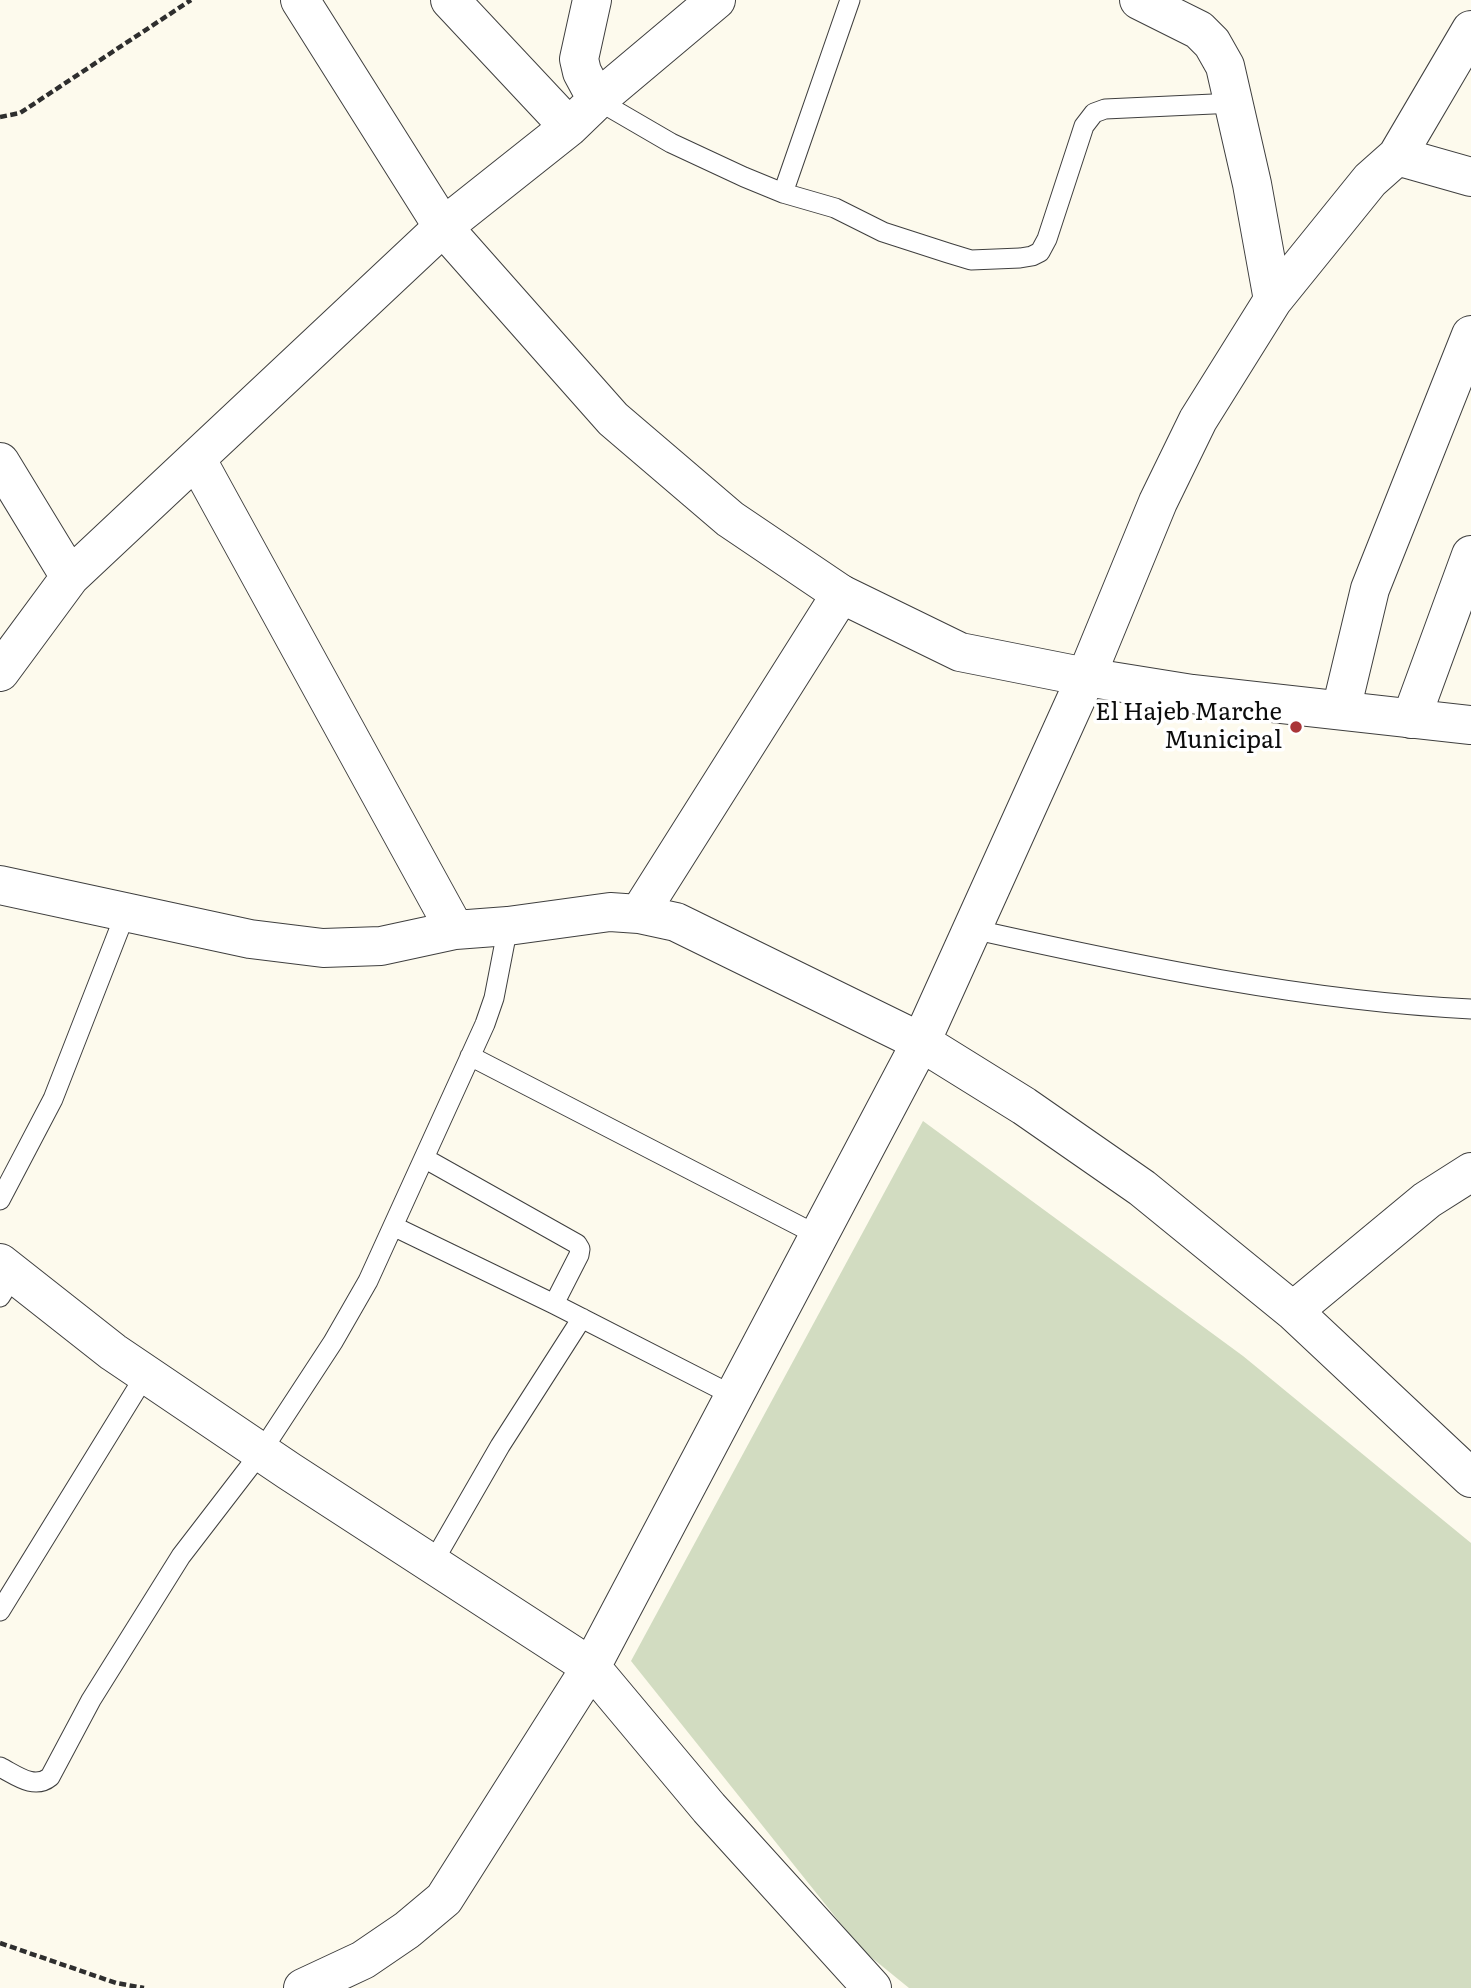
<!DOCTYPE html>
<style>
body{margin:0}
canvas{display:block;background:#fdfaed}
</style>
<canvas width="1471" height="1988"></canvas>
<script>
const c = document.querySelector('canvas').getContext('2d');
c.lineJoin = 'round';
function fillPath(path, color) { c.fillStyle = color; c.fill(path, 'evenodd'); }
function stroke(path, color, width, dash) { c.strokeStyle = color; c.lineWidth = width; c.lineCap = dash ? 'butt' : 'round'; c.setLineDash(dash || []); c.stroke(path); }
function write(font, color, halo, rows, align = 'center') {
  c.font = font + ' Literata,serif'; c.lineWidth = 7; c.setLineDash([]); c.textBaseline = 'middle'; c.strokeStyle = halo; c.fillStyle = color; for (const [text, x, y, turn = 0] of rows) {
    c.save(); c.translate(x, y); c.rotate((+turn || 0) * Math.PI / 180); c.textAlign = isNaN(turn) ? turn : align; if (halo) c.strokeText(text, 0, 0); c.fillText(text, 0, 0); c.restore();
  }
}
fillPath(new Path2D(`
 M 923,1121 L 1243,1356 L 1471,1543 L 1471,1988 L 909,1988 L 861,1949 L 631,1661 Z`), '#d2dcc1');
const service = new Path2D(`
 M 597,100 L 671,143 L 744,177 L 783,193 L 835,208 L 883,232 L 948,253 L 971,260 L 1020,258 L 1032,256 L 1040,252 L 1047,239 L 1084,126 L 1094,113 L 1105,109 L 1235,103
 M 783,193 L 850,0
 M 972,929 C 1134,965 1305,1001 1471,1009
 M 470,1056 L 819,1236
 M 424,1158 L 577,1244 L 580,1249 L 579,1255 L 554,1304
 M 0,1200 L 53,1099 L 126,912
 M 393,1226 L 554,1304 L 734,1396
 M 0,1297 L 14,1275
 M 432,1564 L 500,1446 L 582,1318
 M 0,1611 L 146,1374
 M 0,1767 C 16,1775 34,1790 50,1777 L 91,1700 L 181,1556 L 261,1452 L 333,1342 L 368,1281 L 485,1024 L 494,998 L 508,926`);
const minor = new Path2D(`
 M 450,0 L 569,127
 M 592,0 L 579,59 L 582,72 L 597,100
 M 1139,0 L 1199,30 L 1212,43 L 1225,66 L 1252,184 L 1273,300
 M 1397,156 L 1471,30
 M 197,460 L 455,930
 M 0,462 L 70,577
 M 0,672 L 70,577 L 443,227 L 569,127 L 597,100 L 716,0
 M 1341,710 L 1370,589 L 1471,335
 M 1411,719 L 1471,555
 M 0,885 L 250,939 L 323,948 L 381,946 L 455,930 L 508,926 L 610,912 L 639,914 L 676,922 L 921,1042 L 1024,1106 L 1142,1188 L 1293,1311 L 1471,1478
 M 639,914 L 841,594
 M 0,1263 L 113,1352 L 289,1471 L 591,1667 L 709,1808 L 872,1988
 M 1293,1311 L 1427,1200 L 1471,1172
 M 303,1988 L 363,1960 L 407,1930 L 444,1899 L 591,1667 L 921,1042 L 1086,677 L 1158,502 L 1198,420 L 1273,300 L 1370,180 L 1397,156 L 1471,177`);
const tertiary = new Path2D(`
 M 300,0 L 443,227 L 613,419 L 730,519 L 841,594 L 960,652 L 1086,677 L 1192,694 L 1471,725`);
stroke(service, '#3f3f3f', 21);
stroke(minor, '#3f3f3f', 40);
stroke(tertiary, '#3f3f3f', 40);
stroke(new Path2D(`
 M 0,117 L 20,113 L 191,0
 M 0,1943 L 116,1983 L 144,1988`), '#2e2e2e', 4.5, [7, 3.5]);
stroke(service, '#fff', 19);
stroke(minor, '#fff', 38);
stroke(tertiary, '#fff', 38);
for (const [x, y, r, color] of [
 [1296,727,7,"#aa3538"]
]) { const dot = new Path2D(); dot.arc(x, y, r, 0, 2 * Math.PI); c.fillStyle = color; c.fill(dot); stroke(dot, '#fff', 2.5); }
write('24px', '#0c0c0c', '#fff', [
 ["El Hajeb Marche",1282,713],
 ["Municipal",1282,741]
], 'right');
</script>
